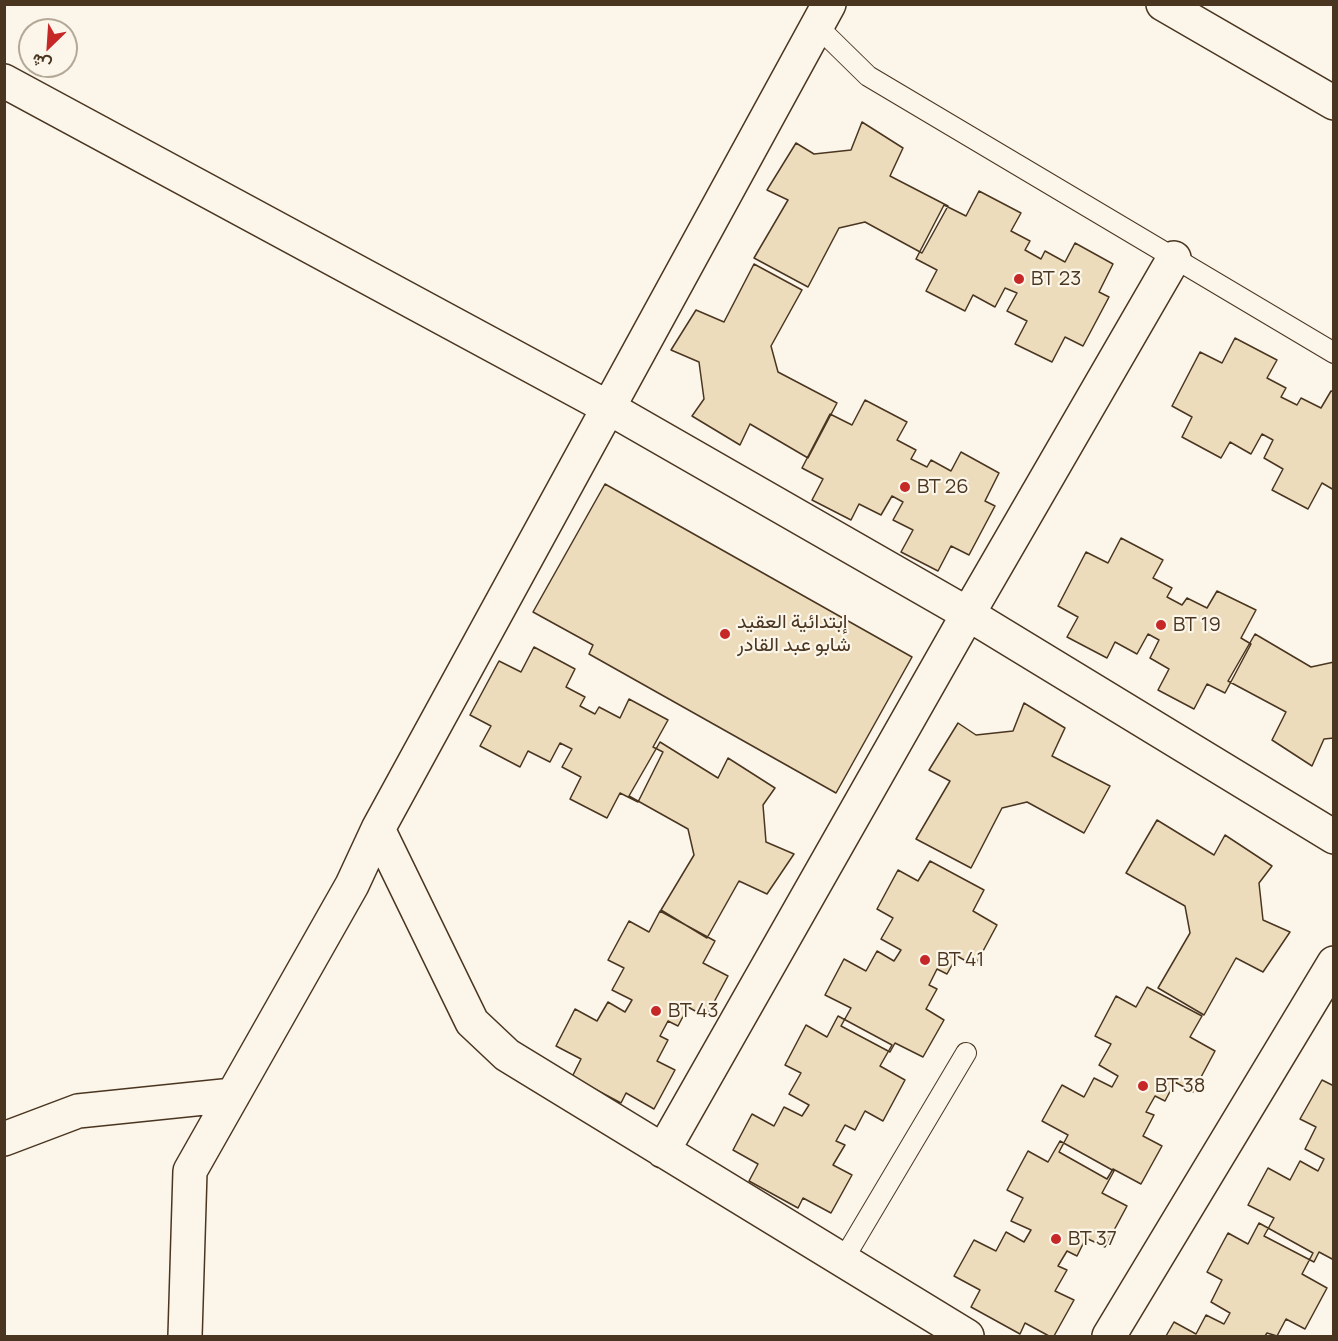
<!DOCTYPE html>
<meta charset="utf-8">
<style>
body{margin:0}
#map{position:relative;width:1338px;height:1341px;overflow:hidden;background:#fbf6e9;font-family:Manrope,Vazirmatn,sans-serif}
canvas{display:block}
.frame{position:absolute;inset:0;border:6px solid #4a3520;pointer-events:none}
.north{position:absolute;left:18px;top:18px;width:60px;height:60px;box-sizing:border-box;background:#fbf6e9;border:2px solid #b4a999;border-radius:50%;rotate:205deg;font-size:16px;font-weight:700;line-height:24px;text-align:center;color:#4a3520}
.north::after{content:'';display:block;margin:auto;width:21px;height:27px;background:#c62828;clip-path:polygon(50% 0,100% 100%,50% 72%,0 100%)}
</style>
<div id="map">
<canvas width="1338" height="1341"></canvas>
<div class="frame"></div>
<div class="north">ش</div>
</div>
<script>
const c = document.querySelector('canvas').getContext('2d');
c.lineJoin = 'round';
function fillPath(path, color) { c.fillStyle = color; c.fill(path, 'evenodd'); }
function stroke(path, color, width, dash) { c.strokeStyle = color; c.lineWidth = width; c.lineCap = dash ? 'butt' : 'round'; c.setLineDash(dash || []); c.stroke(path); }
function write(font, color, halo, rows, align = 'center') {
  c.font = font + ' Manrope,Vazirmatn,sans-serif'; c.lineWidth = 4.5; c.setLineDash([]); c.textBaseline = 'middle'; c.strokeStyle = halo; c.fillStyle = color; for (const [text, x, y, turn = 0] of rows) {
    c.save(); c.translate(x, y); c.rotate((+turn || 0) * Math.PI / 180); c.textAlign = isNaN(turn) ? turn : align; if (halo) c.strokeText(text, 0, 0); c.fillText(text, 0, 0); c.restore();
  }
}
const building = new Path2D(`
 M 862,122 L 903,148 L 890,176 L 948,206 L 922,253 L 865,222 L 839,228 L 808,287 L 754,258 L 788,200 L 767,190 L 796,143 L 814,154 L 851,150 Z
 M 979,191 L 1021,213 L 1011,231 L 1030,241 L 1025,250 L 1041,259 L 1045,251 L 1065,262 L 1075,243 L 1113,264 L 1099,292 L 1109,297 L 1083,346 L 1065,337 L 1052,362 L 1015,344 L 1027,321 L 1007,311 L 1017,293 L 1005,288 L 995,307 L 973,295 L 965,311 L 926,291 L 937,270 L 916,259 L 944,205 L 966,216 Z
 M 754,264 L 802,290 L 771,346 L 778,372 L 837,403 L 808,458 L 750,424 L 740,445 L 692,416 L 704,399 L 699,362 L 671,350 L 696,310 L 724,322 Z
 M 1235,338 L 1277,360 L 1267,378 L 1286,388 L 1281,397 L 1297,405 L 1301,398 L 1321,408 L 1331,391 L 1334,392 L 1334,490 L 1322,483 L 1308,509 L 1272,490 L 1283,469 L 1264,458 L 1273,440 L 1262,434 L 1251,454 L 1230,442 L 1221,458 L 1182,437 L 1192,417 L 1172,406 L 1200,352 L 1222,363 Z
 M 865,400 L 907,422 L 897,440 L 916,450 L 911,459 L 927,467 L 931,460 L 951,471 L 961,452 L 999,473 L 985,501 L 995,506 L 969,555 L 951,546 L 938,571 L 901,552 L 913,530 L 893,520 L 903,502 L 892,496 L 881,515 L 859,504 L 851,520 L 812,500 L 823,479 L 802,468 L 830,414 L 852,425 Z
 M 605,484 L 912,657 L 836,793 L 589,654 L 593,645 L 533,612 Z
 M 1121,538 L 1163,560 L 1153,578 L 1172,588 L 1167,597 L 1182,605 L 1187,598 L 1207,608 L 1217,591 L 1256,610 L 1241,638 L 1251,644 L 1225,693 L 1207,684 L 1194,709 L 1158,690 L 1169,669 L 1150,658 L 1159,640 L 1148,634 L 1137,654 L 1115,642 L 1107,658 L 1067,637 L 1078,617 L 1058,606 L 1086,552 L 1108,563 Z
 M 1255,634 L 1311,667 L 1334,662 L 1334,738 L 1324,739 L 1312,766 L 1272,740 L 1286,712 L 1228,681 Z
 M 534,647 L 575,669 L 566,687 L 585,697 L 580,706 L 595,714 L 599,707 L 620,718 L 629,699 L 668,720 L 653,747 L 663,752 L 638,802 L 620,793 L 607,818 L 570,799 L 581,777 L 562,767 L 572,749 L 560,743 L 550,762 L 528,751 L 520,767 L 480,746 L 491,726 L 470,715 L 499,661 L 521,672 Z
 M 1024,703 L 1065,728 L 1052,756 L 1110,786 L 1084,833 L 1027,802 L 1002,808 L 971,868 L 916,839 L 950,781 L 929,770 L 958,723 L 976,735 L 1013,731 Z
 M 660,742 L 718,778 L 728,758 L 775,788 L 763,805 L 766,842 L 794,854 L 767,894 L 739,881 L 707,938 L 661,910 L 694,855 L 688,829 L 629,796 Z
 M 1157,820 L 1214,855 L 1225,835 L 1272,866 L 1259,883 L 1263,920 L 1290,932 L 1263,972 L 1236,958 L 1204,1015 L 1158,988 L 1190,933 L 1185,906 L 1126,873 Z
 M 930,861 L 984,890 L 973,911 L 997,925 L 975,966 L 957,956 L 947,974 L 937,969 L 929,985 L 937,989 L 926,1009 L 944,1020 L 923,1057 L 895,1043 L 890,1052 L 841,1026 L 851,1008 L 825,995 L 844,959 L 866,971 L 877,951 L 894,961 L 901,950 L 881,939 L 893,918 L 877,909 L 898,870 L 918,881 Z
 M 660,911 L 715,941 L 703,963 L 728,976 L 706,1017 L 688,1007 L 678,1026 L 668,1021 L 660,1036 L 668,1040 L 657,1061 L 675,1070 L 654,1109 L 626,1093 L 621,1103 L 572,1077 L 581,1059 L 556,1046 L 575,1009 L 597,1021 L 608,1002 L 625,1012 L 632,1000 L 612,990 L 624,968 L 608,960 L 629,921 L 649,932 Z
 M 1147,987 L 1202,1016 L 1190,1037 L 1215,1051 L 1193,1092 L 1175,1082 L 1165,1101 L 1155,1096 L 1146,1112 L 1154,1115 L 1143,1136 L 1162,1146 L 1141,1184 L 1113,1169 L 1107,1179 L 1059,1152 L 1068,1135 L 1042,1121 L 1062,1085 L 1084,1097 L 1094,1078 L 1112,1087 L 1118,1076 L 1099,1065 L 1111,1044 L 1095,1036 L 1116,996 L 1136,1007 Z
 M 838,1016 L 892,1045 L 880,1066 L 905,1080 L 883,1121 L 865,1111 L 855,1130 L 845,1125 L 836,1141 L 845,1145 L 833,1165 L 852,1175 L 831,1213 L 803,1198 L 798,1208 L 749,1181 L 758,1164 L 733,1150 L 752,1114 L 774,1126 L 784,1107 L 802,1116 L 809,1105 L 789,1094 L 801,1073 L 785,1065 L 806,1025 L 827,1037 Z
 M 1322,1080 L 1334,1086 L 1334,1260 L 1319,1252 L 1314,1262 L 1264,1236 L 1274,1218 L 1248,1205 L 1268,1168 L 1290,1180 L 1300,1161 L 1318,1171 L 1324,1159 L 1305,1149 L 1316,1127 L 1300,1119 Z
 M 1060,1141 L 1114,1171 L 1102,1193 L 1127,1206 L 1105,1247 L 1086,1238 L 1077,1256 L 1067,1251 L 1058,1266 L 1067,1270 L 1055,1291 L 1074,1300 L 1054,1336 L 1049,1336 L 1025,1323 L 1020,1334 L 971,1307 L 980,1290 L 954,1276 L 974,1240 L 996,1251 L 1006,1232 L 1024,1242 L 1031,1230 L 1011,1221 L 1023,1198 L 1007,1190 L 1028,1151 L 1048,1162 Z
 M 1259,1223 L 1313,1253 L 1302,1274 L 1327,1288 L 1305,1329 L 1286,1319 L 1277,1336 L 1267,1333 L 1265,1336 L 1166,1336 L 1174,1322 L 1196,1334 L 1206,1315 L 1224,1324 L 1230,1313 L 1211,1302 L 1222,1280 L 1207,1272 L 1228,1233 L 1248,1244 Z`);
fillPath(building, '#ecdcbc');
stroke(building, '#4a3520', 1.5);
const lane = new Path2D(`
 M 817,26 L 868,76 L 1334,353
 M 843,1260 L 966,1053`);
const street = new Path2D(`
 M 1163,4 L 1334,103
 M 4,81 L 609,408 L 968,614 L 1334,837
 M 378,829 L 472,1022 L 507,1055 L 967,1336
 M 4,1139 L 78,1111 L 233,1095
 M 663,1151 L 968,614 L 1174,258
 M 185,1336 L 190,1171 L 352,885 L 378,829 L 829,4
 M 1109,1336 L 1334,963`);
stroke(lane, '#4a3520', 22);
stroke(street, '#4a3520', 36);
stroke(lane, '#fbf6e9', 20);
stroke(street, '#fbf6e9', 33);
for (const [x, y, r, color] of [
 [1019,279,6,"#c62828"],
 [905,487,6,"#c62828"],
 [1161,625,6,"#c62828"],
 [725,634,6,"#c62828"],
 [925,960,6,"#c62828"],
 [656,1011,6,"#c62828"],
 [1143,1086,6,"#c62828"],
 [1056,1239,6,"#c62828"]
]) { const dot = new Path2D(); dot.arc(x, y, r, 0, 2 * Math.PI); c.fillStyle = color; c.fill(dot); stroke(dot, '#fbf6e9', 2); }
write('20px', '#4a3520', '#fbf6e9', [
 ["BT 23",1031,279],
 ["BT 26",917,487],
 ["إبتدائية العقيد",737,622],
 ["شابو عبد القادر",737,645],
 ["BT 19",1173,625],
 ["BT 41",937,960],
 ["BT 43",668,1011],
 ["BT 38",1155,1086],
 ["BT 37",1068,1239]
], 'left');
</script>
